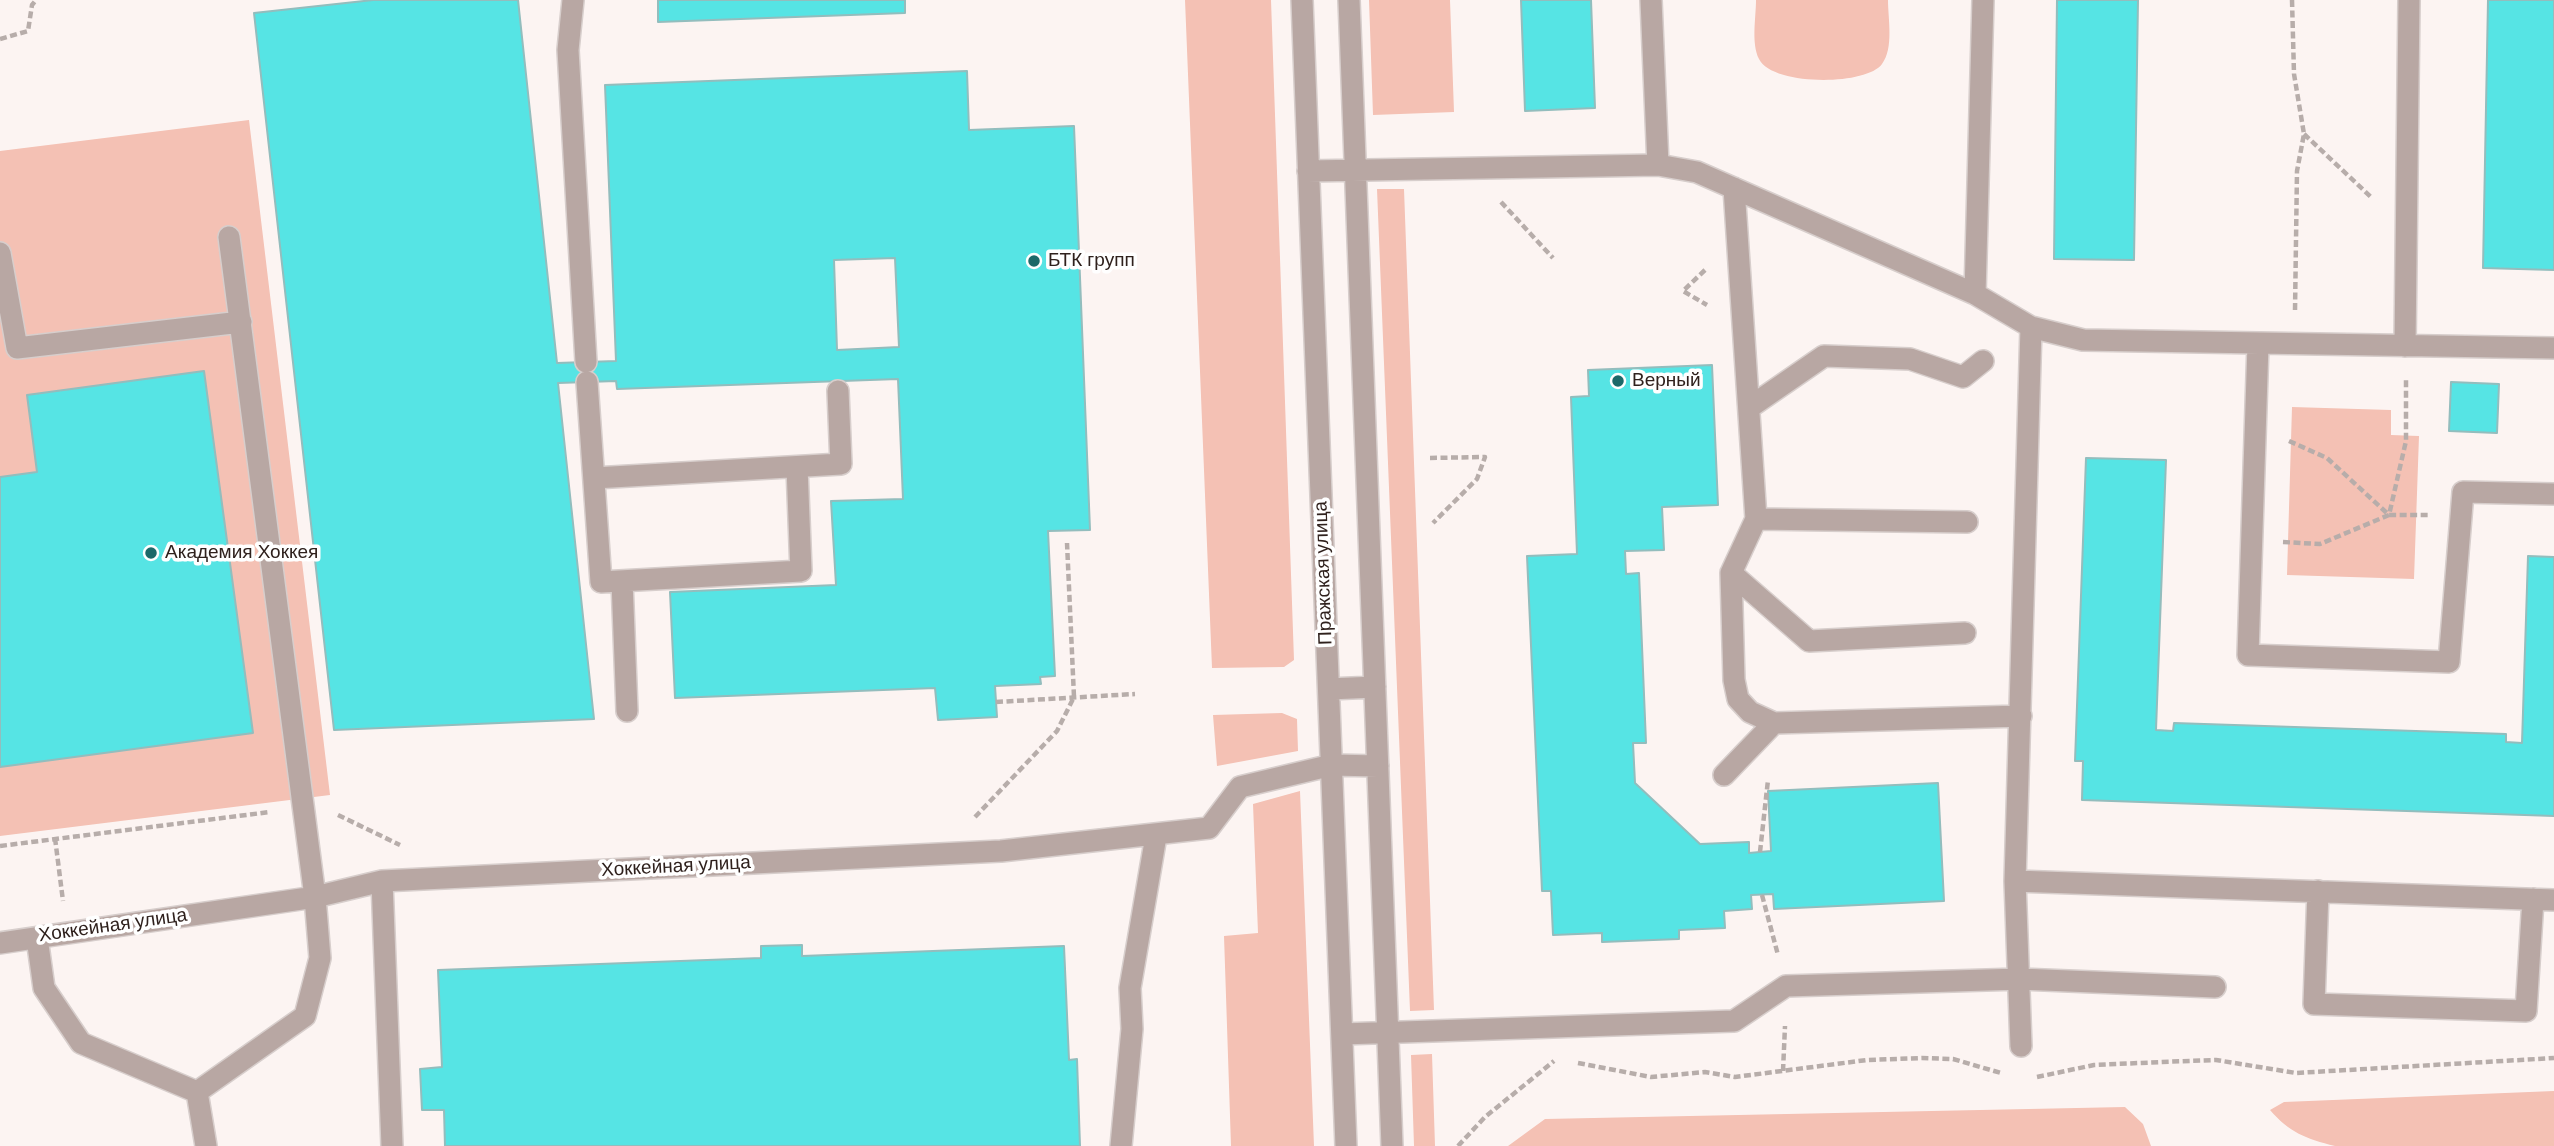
<!DOCTYPE html>
<meta charset="utf-8">
<style>
body{margin:0}
canvas{display:block;background:#fcf4f2}
</style>
<canvas width="2554" height="1146"></canvas>
<script>
const c = document.querySelector('canvas').getContext('2d');
c.lineJoin = 'round';
function fillPath(path, color) { c.fillStyle = color; c.fill(path, 'evenodd'); }
function stroke(path, color, width, dash) { c.strokeStyle = color; c.lineWidth = width; c.lineCap = dash ? 'butt' : 'round'; c.setLineDash(dash || []); c.stroke(path); }
function write(font, color, halo, rows, align = 'center') {
  c.font = font + ' "DM Sans",sans-serif'; c.lineWidth = 7; c.setLineDash([]); c.textBaseline = 'middle'; c.strokeStyle = halo; c.fillStyle = color; for (const [text, x, y, turn = 0] of rows) {
    c.save(); c.translate(x, y); c.rotate((+turn || 0) * Math.PI / 180); c.textAlign = isNaN(turn) ? turn : align; if (halo) c.strokeText(text, 0, 0); c.fillText(text, 0, 0); c.restore();
  }
}
fillPath(new Path2D(`
 M 1185,0 L 1271,0 L 1294,660 L 1284,667 L 1212,668 Z
 M 1369,0 L 1450,0 L 1454,112 L 1373,115 Z
 M 1756,0 L 1888,0 C 1888,19 1894,48 1882,64 C 1866,86 1772,86 1759,59 C 1751,43 1756,18 1756,0 Z
 M 249,120 L 330,795 L 0,836 L 0,151 Z
 M 1377,189 L 1404,189 L 1434,1010 L 1410,1011 Z
 M 2292,407 L 2391,410 L 2391,435 L 2419,436 L 2414,579 L 2287,575 Z
 M 1282,713 L 1297,719 L 1298,751 L 1217,766 L 1213,715 Z
 M 1300,791 L 1314,1146 L 1231,1146 L 1224,936 L 1258,933 L 1253,804 Z
 M 1432,1054 L 1435,1146 L 1414,1146 L 1411,1055 Z
 M 2554,1091 L 2554,1146 L 2335,1146 C 2306,1139 2289,1132 2270,1110 L 2284,1102 Z
 M 2125,1107 L 2143,1124 L 2151,1146 L 1508,1146 L 1545,1119 Z`), '#f4c1b4');
const building = new Path2D(`
 M 373,0 L 518,0 L 557,363 L 616,361 L 605,85 L 967,71 L 969,130 L 1074,126 L 1090,530 L 1048,531 L 1055,676 L 1040,677 L 1041,684 L 995,686 L 997,717 L 938,720 L 935,688 L 675,698 L 670,592 L 836,585 L 831,501 L 903,499 L 898,379 L 617,389 L 616,381 L 558,383 L 594,719 L 334,730 L 254,13 ZM 895,258 L 899,347 L 837,350 L 834,260 Z
 M 658,0 L 905,0 L 905,13 L 658,22 Z
 M 1521,0 L 1591,0 L 1595,108 L 1525,111 Z
 M 2057,0 L 2138,0 L 2134,260 L 2054,259 Z
 M 2488,0 L 2554,0 L 2554,270 L 2483,268 Z
 M 1712,365 L 1718,505 L 1662,507 L 1664,550 L 1625,551 L 1626,574 L 1639,573 L 1646,743 L 1633,743 L 1635,783 L 1700,844 L 1749,842 L 1749,853 L 1771,851 L 1768,791 L 1938,783 L 1944,901 L 1774,909 L 1773,894 L 1751,895 L 1752,909 L 1724,911 L 1725,928 L 1679,930 L 1679,939 L 1602,942 L 1602,933 L 1553,935 L 1551,891 L 1542,891 L 1527,556 L 1577,554 L 1571,397 L 1589,396 L 1588,370 Z
 M 204,371 L 253,733 L 0,767 L 0,477 L 37,472 L 27,395 Z
 M 2451,382 L 2499,384 L 2497,433 L 2449,431 Z
 M 2086,458 L 2166,460 L 2156,730 L 2173,731 L 2174,723 L 2506,734 L 2506,742 L 2522,743 L 2528,556 L 2554,557 L 2554,816 L 2082,800 L 2083,761 L 2075,761 Z
 M 802,945 L 802,956 L 1064,946 L 1069,1060 L 1077,1059 L 1080,1146 L 445,1146 L 444,1110 L 422,1110 L 420,1069 L 442,1067 L 438,970 L 761,958 L 761,946 Z`);
fillPath(building, '#56e4e4');
stroke(building, '#93bdbd', 2);
const minor = new Path2D(`
 M 573,0 L 568,50 L 586,362
 M 1302,0 L 1346,1146
 M 1349,0 L 1392,1146
 M 1651,0 L 1658,165
 M 1308,171 L 1658,165 L 1697,172 L 1975,294 L 2031,327 L 2083,340 L 2554,348
 M 1734,188 L 1756,519 L 1731,573 L 1734,680 L 1738,699 L 1750,712 L 1774,723
 M 0,253 L 17,348 L 241,322
 M 1975,294 L 1983,0
 M 2031,327 L 2015,881 L 2554,900
 M 2258,344 L 2248,655 L 2449,662 L 2463,492 L 2554,494
 M 2405,346 L 2409,0
 M 587,382 L 601,582 L 801,571 L 797,467
 M 1750,407 L 1824,356 L 1910,359 L 1963,377 L 1983,361
 M 594,478 L 841,464 L 838,391
 M 1756,519 L 1967,522
 M 1731,573 L 1809,641 L 1965,633
 M 622,581 L 627,711
 M 1329,689 L 1375,687
 M 1724,775 L 1774,723 L 2021,716
 M 382,881 L 392,1146
 M 2015,881 L 2021,1046
 M 2318,891 L 2314,1004 L 2526,1011 L 2533,899
 M 37,938 L 44,988 L 81,1043 L 197,1092 L 305,1016 L 320,958 L 315,897 L 229,237
 M 0,943 L 315,897 L 382,881 L 1001,851 L 1209,828 L 1240,787 L 1332,765 L 1378,766
 M 1342,1034 L 1734,1021 L 1786,986 L 2020,979 L 2215,987
 M 197,1092 L 206,1146
 M 1121,1146 L 1132,1029 L 1130,988 L 1156,836`);
stroke(minor, '#d7cecc', 24);
stroke(new Path2D(`
 M 2292,0 L 2294,74 L 2304,134 L 2297,171 L 2295,311
 M 0,39 L 28,31 L 32,5 L 36,0
 M 2304,134 L 2372,198
 M 1501,202 L 1553,258
 M 1705,270 L 1683,291 L 1707,305
 M 2289,441 L 2327,458 L 2389,515 L 2430,515
 M 1430,458 L 1485,457 L 1477,479 L 1433,523
 M 2283,542 L 2320,544 L 2389,515 L 2406,441 L 2406,379
 M 996,702 L 1135,694
 M 338,815 L 400,845
 M 975,817 L 1057,731 L 1074,697 L 1067,543
 M 55,838 L 63,901
 M 0,846 L 270,812
 M 1760,852 L 1768,780
 M 1762,895 L 1778,955
 M 1578,1063 L 1651,1077 L 1705,1072 L 1735,1077 L 1867,1060 L 1922,1058 L 1953,1059 L 2001,1073
 M 1783,1071 L 1785,1026
 M 2037,1077 L 2094,1065 L 2162,1062 L 2216,1060 L 2296,1073 L 2554,1058
 M 1458,1146 L 1485,1117 L 1554,1061`), '#b7adaa', 4.5, [7, 3.5]);
stroke(minor, '#b8a7a3', 21);
for (const [x, y, r, color] of [
 [1034,261,7,"#1c6969"],
 [1618,381,7,"#1c6969"],
 [151,553,7,"#1c6969"]
]) { const dot = new Path2D(); dot.arc(x, y, r, 0, 2 * Math.PI); c.fillStyle = color; c.fill(dot); stroke(dot, '#fff', 2.5); }
write('19px', '#2f211d', '#fff', [
 ["БТК групп",1048,261],
 ["Верный",1632,381],
 ["Академия Хоккея",165,553]
], 'left');
write('19px', '#2f211d', '#fff', [
 ["Пражская улица",1324,573,-92],
 ["Хоккейная улица",676,867,-3],
 ["Хоккейная улица",113,926,-8]
]);
</script>
